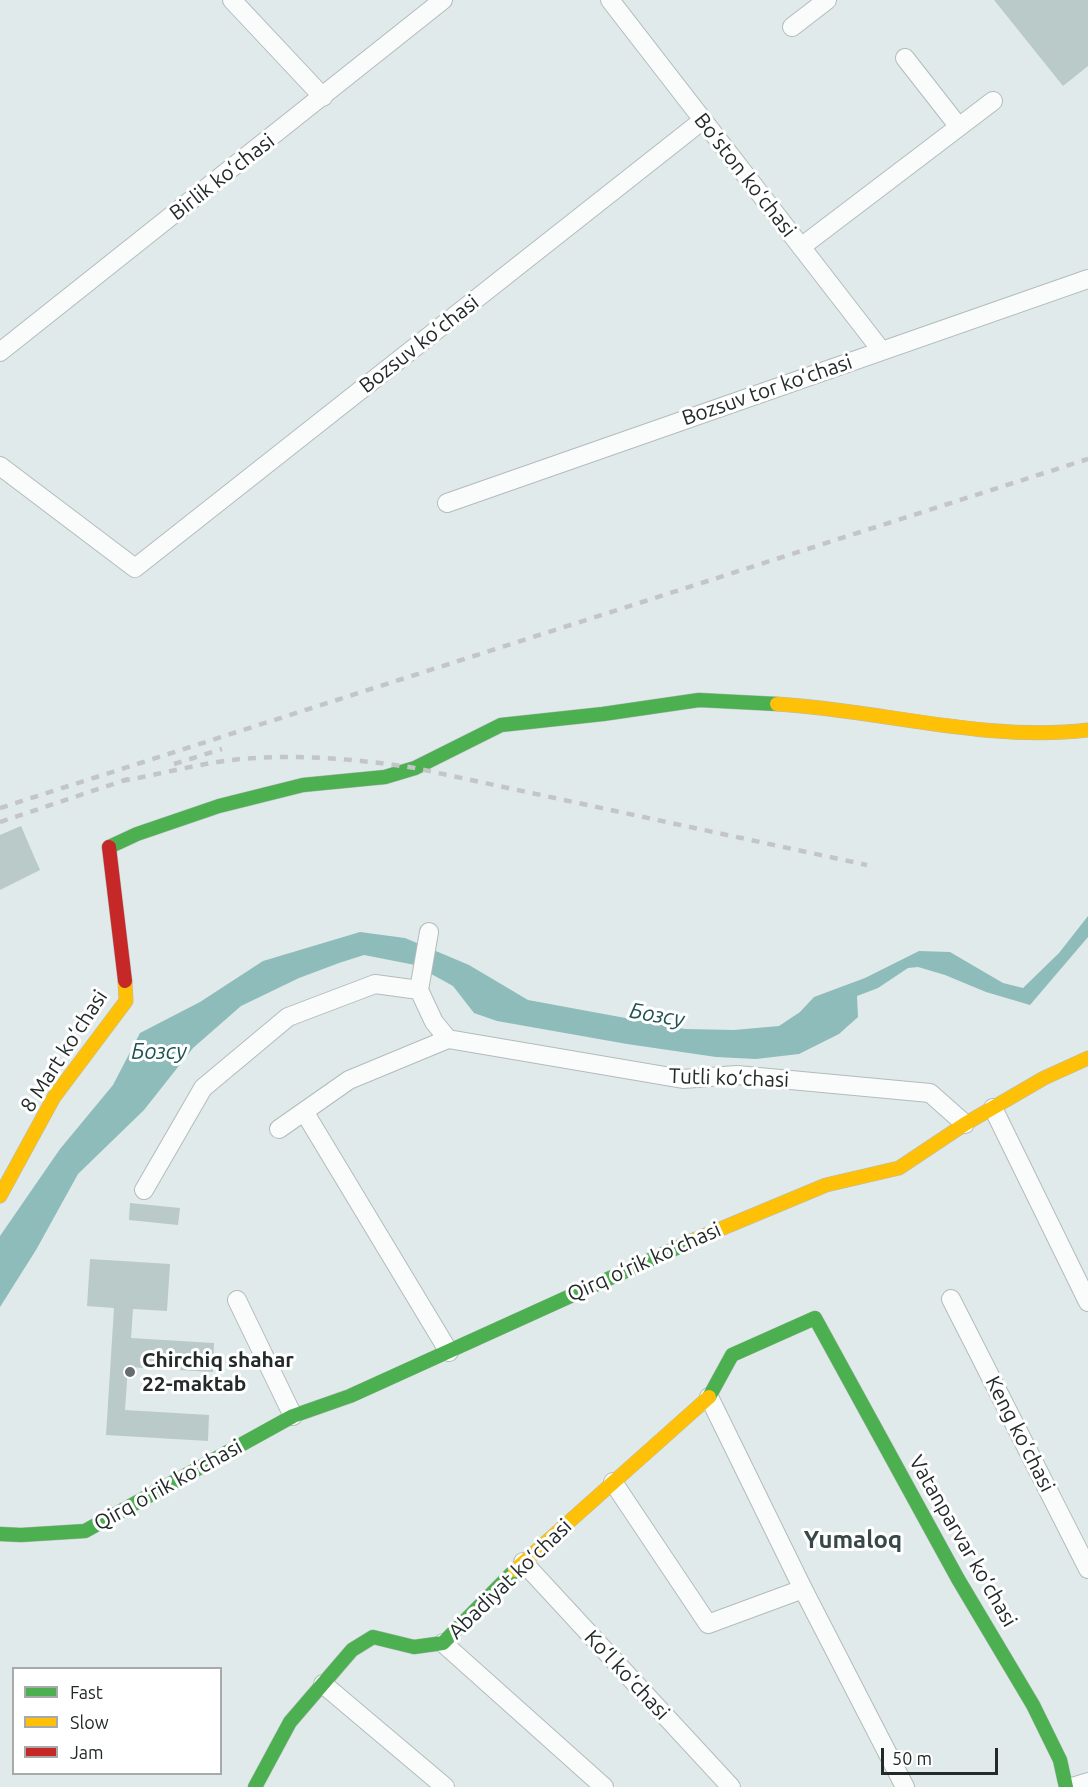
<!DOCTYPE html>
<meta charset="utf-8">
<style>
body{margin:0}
#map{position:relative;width:1088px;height:1787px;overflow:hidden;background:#e0eaea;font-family:Ubuntu,sans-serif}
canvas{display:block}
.legend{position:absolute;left:12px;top:1667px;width:210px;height:108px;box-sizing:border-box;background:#fff;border:2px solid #a7aaaa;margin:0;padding:8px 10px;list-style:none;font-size:18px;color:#232b2a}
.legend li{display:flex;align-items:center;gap:12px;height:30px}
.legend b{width:30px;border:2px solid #a7aaaa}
.scale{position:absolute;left:881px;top:1748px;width:117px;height:27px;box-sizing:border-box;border:3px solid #232b2a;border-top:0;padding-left:8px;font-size:18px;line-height:21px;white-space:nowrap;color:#232b2a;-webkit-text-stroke:4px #fff;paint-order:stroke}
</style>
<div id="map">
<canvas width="1088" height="1787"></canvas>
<ul class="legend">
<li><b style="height:8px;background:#4caf50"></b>Fast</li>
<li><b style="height:8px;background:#ffc107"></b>Slow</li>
<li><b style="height:8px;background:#c62828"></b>Jam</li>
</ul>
<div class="scale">50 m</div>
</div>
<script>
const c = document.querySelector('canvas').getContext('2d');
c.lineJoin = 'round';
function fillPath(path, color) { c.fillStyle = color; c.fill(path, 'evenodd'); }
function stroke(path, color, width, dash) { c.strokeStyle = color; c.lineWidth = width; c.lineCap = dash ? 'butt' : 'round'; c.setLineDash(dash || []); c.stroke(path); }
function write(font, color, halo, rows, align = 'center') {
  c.font = font + ' Ubuntu,sans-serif'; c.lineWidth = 6; c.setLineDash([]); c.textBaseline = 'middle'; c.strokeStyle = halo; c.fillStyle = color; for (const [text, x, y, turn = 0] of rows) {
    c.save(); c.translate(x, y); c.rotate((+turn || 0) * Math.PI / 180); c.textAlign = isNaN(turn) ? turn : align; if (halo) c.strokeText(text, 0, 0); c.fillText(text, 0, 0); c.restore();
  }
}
fillPath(new Path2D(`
 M 1088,916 L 1088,937 L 1030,1005 L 986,992 L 945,975 L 918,967 L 908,968 L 878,988 L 857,996 L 858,1017 L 839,1034 L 799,1054 L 756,1059 L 716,1057 L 627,1044 L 497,1021 L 474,1013 L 453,986 L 415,965 L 364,955 L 339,963 L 299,978 L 241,1006 L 193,1048 L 144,1110 L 78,1174 L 36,1250 L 0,1307 L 0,1236 L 60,1149 L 113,1085 L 140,1033 L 200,1002 L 263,961 L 360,932 L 405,938 L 469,965 L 528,1000 L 685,1029 L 734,1030 L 779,1026 L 800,1012 L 814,997 L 865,978 L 919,951 L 950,952 L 1003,983 L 1023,988 L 1059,953 Z`), '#8dbcba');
fillPath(new Path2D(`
 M 994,0 L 1088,0 L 1088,66 L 1063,86 Z
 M 21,826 L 40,870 L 0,890 L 0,835 Z
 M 130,1203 L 180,1208 L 178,1225 L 129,1220 Z
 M 90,1259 L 170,1264 L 167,1311 L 133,1309 L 131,1338 L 214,1343 L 213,1372 L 128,1367 L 125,1410 L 209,1415 L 208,1441 L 106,1435 L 114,1308 L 87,1306 Z`), '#b9cac9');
const street = new Path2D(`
 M 232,0 L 323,97
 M 610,0 L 881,350
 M 792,27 L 827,0
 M 905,58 L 959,127
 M 801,247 L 993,101
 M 0,352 L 443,0
 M 0,466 L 135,568 L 703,120
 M 447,503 L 1088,279
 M 419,990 L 429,932
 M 993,1108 L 1088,1302
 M 305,1113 L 449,1352
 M 279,1129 L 349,1080 L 448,1039
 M 144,1190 L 203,1088 L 288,1017 L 375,984 L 419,990 L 434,1022 L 448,1039 L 683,1079 L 737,1075 L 930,1093 L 965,1124
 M 951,1299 L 1088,1569
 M 237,1300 L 293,1416
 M 709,1397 L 803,1589 L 905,1787
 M 613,1482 L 708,1624 L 803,1589
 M 523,1562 L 731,1787
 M 443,1643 L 604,1787
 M 323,1684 L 445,1787
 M 1072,1787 L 1088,1782`);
const fast = new Path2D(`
 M 109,847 L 137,834 L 219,806 L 303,785 L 385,777 L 415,768 L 501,725 L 603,714 L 699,700 L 777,704
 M 709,1397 L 732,1355 L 815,1318 L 958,1579 L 1033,1705 L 1060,1760 L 1066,1787
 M 0,1534 L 21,1535 L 85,1531 L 293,1416 L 350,1396 L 694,1240
 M 255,1787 L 290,1722 L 352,1650 L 373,1637 L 414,1647 L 443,1643 L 515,1570`);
const slow = new Path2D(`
 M 777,704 C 880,710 984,742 1088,730
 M 0,1196 L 54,1097 L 126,1001 L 125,981
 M 694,1240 L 826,1185 L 899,1168 L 965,1124 L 1044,1078 L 1088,1058
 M 515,1570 L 709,1397`);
const jam = new Path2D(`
 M 109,847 L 125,981`);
stroke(street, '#b3bbbb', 20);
stroke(fast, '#b3bbbb', 15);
stroke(slow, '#b3bbbb', 15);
stroke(jam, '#b3bbbb', 15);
stroke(street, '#fafcfc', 18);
stroke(fast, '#4caf50', 14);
stroke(slow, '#ffc107', 14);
stroke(jam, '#c62828', 14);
stroke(new Path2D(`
 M 174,764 L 222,749
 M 122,781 C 161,774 201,763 240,759 C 299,754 357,759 415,768 L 867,865
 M 0,808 L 1088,459
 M 0,822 L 128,779`), '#c4c6c6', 4.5, [8, 8]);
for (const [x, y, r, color] of [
 [130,1372,6,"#656e6d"]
]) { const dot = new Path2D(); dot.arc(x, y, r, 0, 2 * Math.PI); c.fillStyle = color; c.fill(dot); stroke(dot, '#fff', 2); }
write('21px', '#232b2a', '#fff', [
 ["Bo‘ston ko‘chasi",745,175,52],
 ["Birlik ko‘chasi",222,177,-38],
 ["Bozsuv ko‘chasi",419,344,-38],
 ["Bozsuv tor ko‘chasi",767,390,-19],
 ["8 Mart ko‘chasi",64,1051,-57],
 ["Tutli ko‘chasi",729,1078,2],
 ["Qirq o‘rik ko‘chasi",644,1262,-24],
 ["Keng ko‘chasi",1020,1434,63],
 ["Qirq o‘rik ko‘chasi",168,1485,-29],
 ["Vatanparvar ko‘chasi",963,1541,60],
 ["Abadiyat ko‘chasi",510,1579,-44],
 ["Ko‘l ko‘chasi",627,1675,47]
]);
write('bold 21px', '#232b2a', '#fff', [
 ["Chirchiq shahar",142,1360],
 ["22-maktab",142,1384]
], 'left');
write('italic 22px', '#1d5452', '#fff', [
 ["Бозсу",657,1015,10],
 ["Бозсу",159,1052]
]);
write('bold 24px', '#384847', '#fff', [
 ["Yumaloq",853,1540]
]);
</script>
